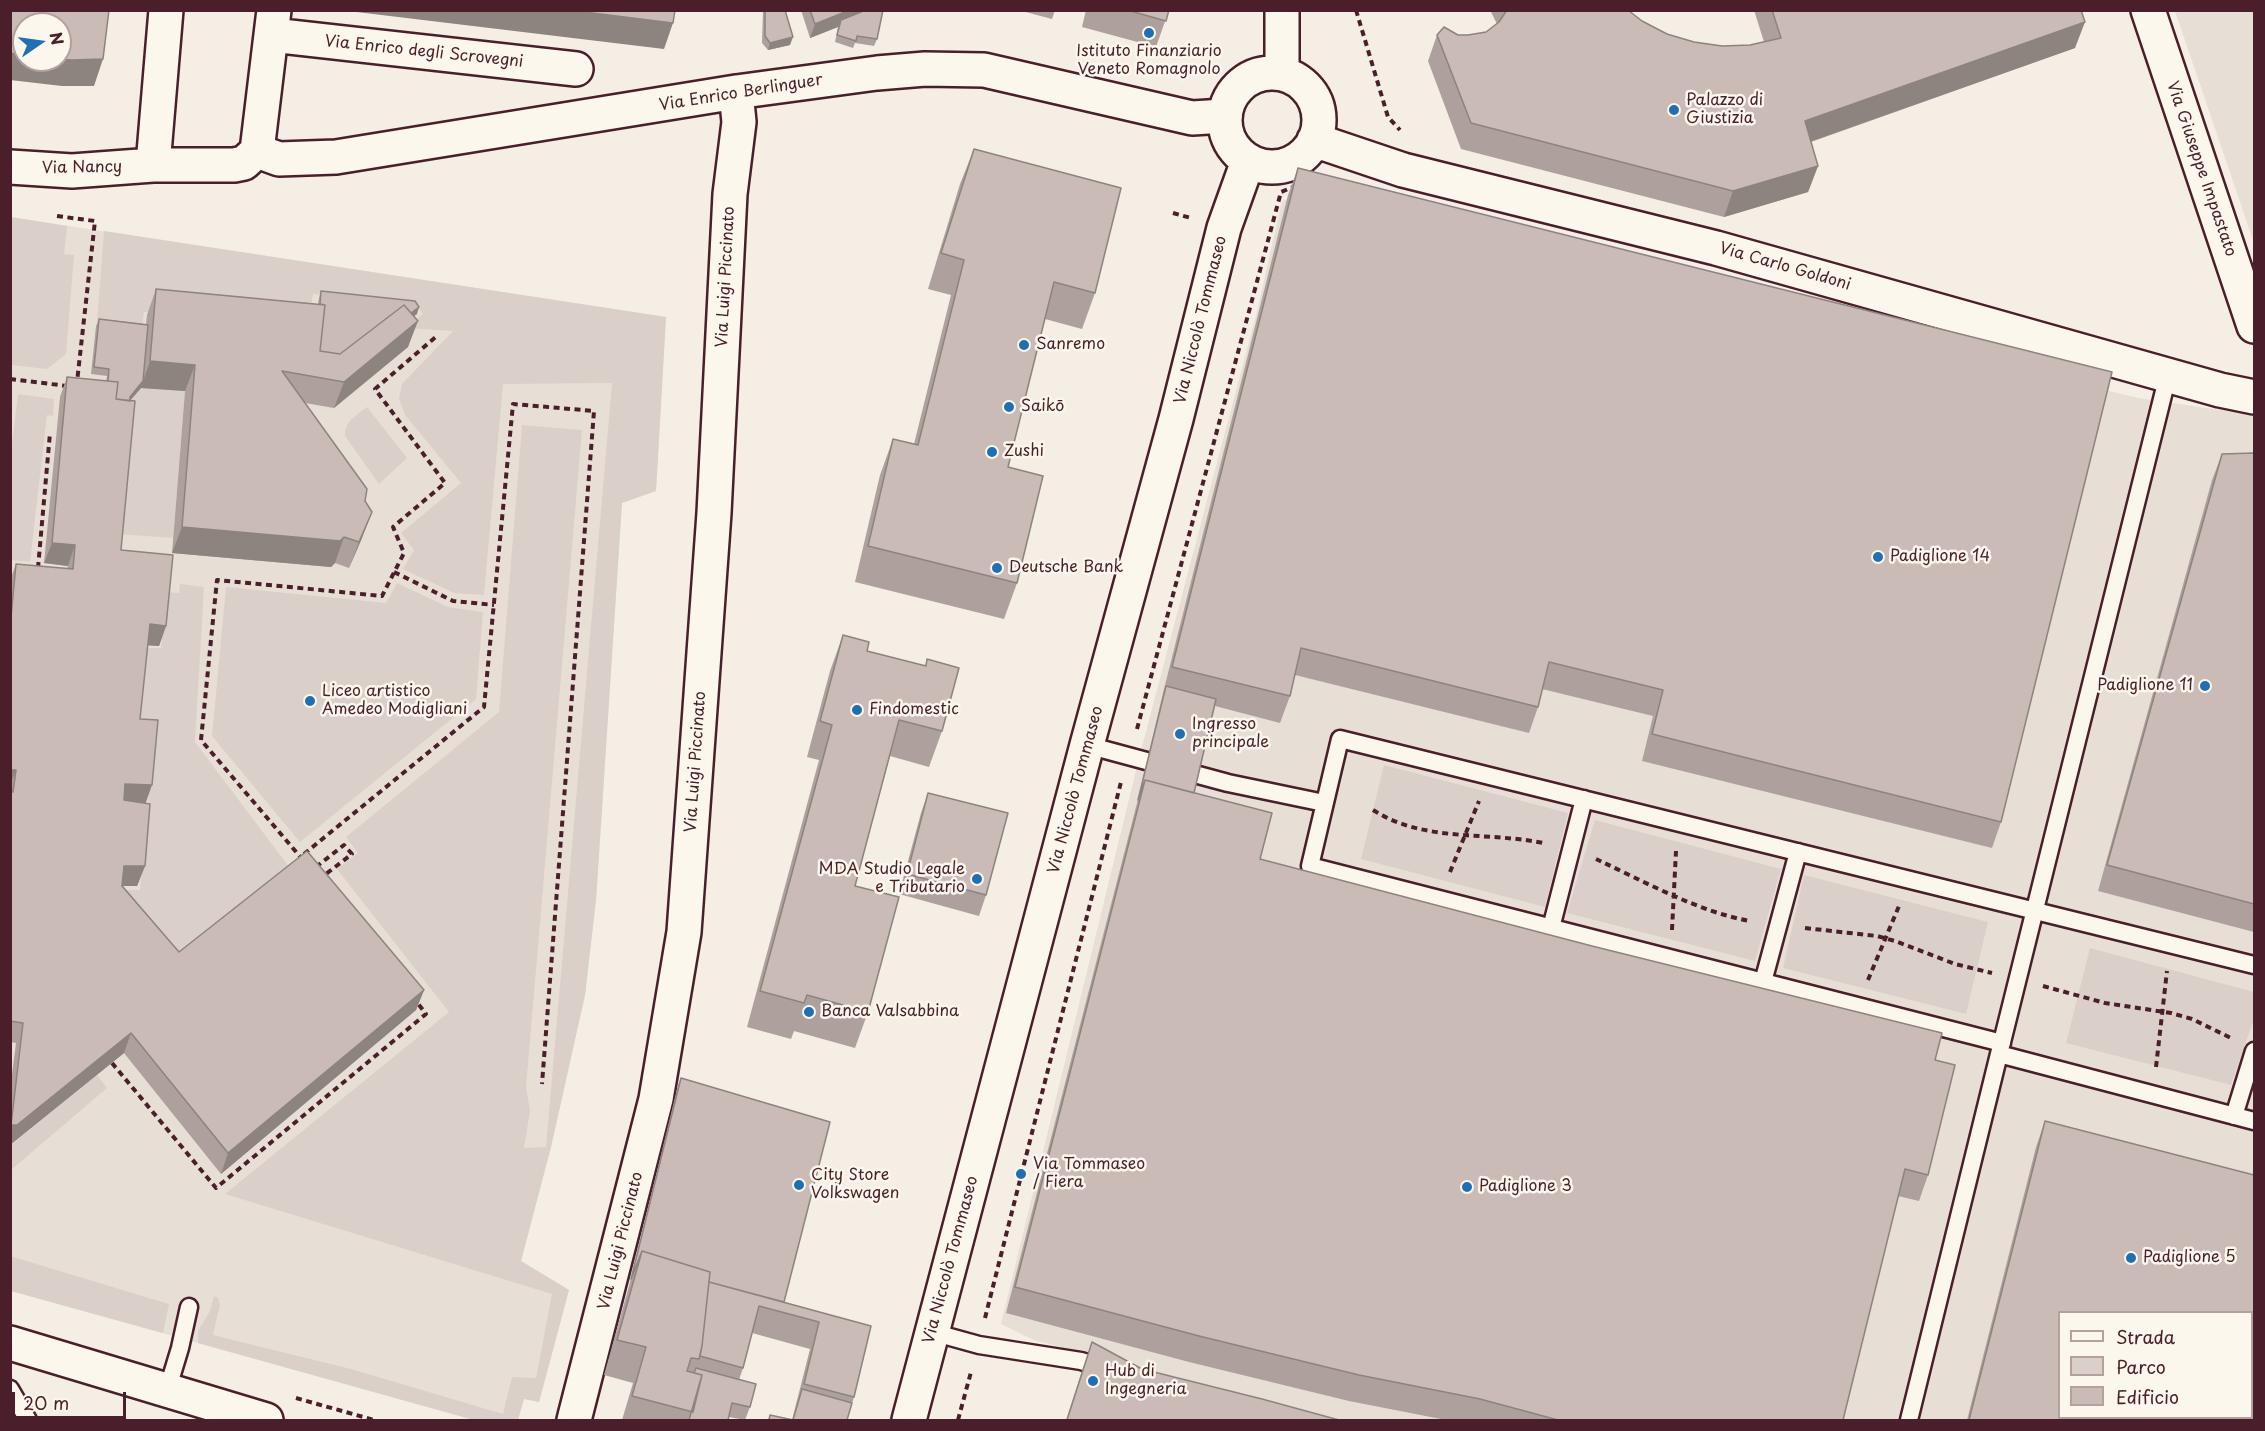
<!DOCTYPE html>
<meta charset="utf-8">
<style>
body{margin:0}
#map{position:relative;width:2265px;height:1431px;overflow:hidden;background:#f4eee4;font-family:"Playpen Sans",sans-serif}
canvas{display:block}
.frame{position:absolute;inset:0;border:12px solid #4a1f2b;pointer-events:none}
.legend{position:absolute;left:2058px;top:1311px;width:195px;height:108px;box-sizing:border-box;background:#fbf7ec;border:2px solid #b4a19f;margin:0;padding:8px 10px;list-style:none;font-size:18px;color:#4a1f2b}
.legend li{display:flex;align-items:center;gap:12px;height:30px}
.legend b{width:30px;border:2px solid #b4a19f}
.north{position:absolute;left:12px;top:12px;width:60px;height:60px;box-sizing:border-box;background:#fbf7ec;border:2px solid #b4a19f;border-radius:50%;rotate:77deg;font-size:16px;font-weight:700;line-height:24px;text-align:center;color:#4a1f2b}
.north::after{content:'';display:block;margin:auto;width:21px;height:27px;background:#1f6fb2;clip-path:polygon(50% 0,100% 100%,50% 72%,0 100%)}
.scale{position:absolute;left:12px;top:1392px;width:114px;height:27px;box-sizing:border-box;border:3px solid #4a1f2b;border-top:0;padding-left:8px;font-size:18px;line-height:21px;white-space:nowrap;color:#4a1f2b;-webkit-text-stroke:4px #fbf7ec;paint-order:stroke}
</style>
<div id="map">
<canvas width="2265" height="1431"></canvas>
<div class="frame"></div>
<ul class="legend">
<li><b style="height:8px;background:#fbf7ec"></b>Strada</li>
<li><b style="height:16px;background:#dbd0c9"></b>Parco</li>
<li><b style="height:16px;background:#cabbb6"></b>Edificio</li>
</ul>
<div class="north">N</div>
<div class="scale">20 m</div>
</div>
<script>
const c = document.querySelector('canvas').getContext('2d');
c.lineJoin = 'round';
function fillPath(path, color) { c.fillStyle = color; c.fill(path, 'evenodd'); }
function stroke(path, color, width, dash) { c.strokeStyle = color; c.lineWidth = width; c.lineCap = dash ? 'butt' : 'round'; c.setLineDash(dash || []); c.stroke(path); }
function write(font, color, halo, rows, align = 'center') {
  c.font = font + ' "Playpen Sans",sans-serif'; c.lineWidth = 5; c.setLineDash([]); c.textBaseline = 'middle'; c.strokeStyle = halo; c.fillStyle = color; for (const [text, x, y, turn = 0] of rows) {
    c.save(); c.translate(x, y); c.rotate((+turn || 0) * Math.PI / 180); c.textAlign = isNaN(turn) ? turn : align; if (halo) c.strokeText(text, 0, 0); c.fillText(text, 0, 0); c.restore();
  }
}
fillPath(new Path2D(`
 M 2175,11 L 2254,11 L 2254,243 Z
 M 1310,193 L 2138,398 L 2254,415 L 2254,1420 L 1342,1420 L 1034,1340 L 1001,1324 L 1139,758 L 1257,311 L 1282,201 ZM 2060,1312 L 2252,1312 L 2252,1418 L 2060,1418 Z
 M 10,217 L 666,317 L 656,491 L 622,503 L 596,900 L 585,995 L 551,1147 L 521,1261 L 569,1290 L 539,1402 L 524,1399 L 518,1420 L 474,1420 L 11,1291 Z`), '#e7dfd6');
fillPath(new Path2D(`
 M 11,217 L 67,226 L 64,254 L 74,255 L 66,354 L 47,369 L 11,365 Z
 M 104,231 L 666,317 L 656,491 L 622,503 L 596,900 L 585,995 L 551,1147 L 521,1261 L 569,1290 L 539,1402 L 524,1399 L 518,1420 L 474,1420 L 198,1343 L 198,1331 L 210,1311 L 214,1296 L 218,1298 L 220,1305 L 213,1335 L 351,1369 L 503,1414 L 512,1377 L 536,1378 L 552,1294 L 225,1194 L 449,1012 L 337,869 L 358,853 L 346,837 L 499,712 L 522,425 L 582,430 L 526,1087 L 530,1111 L 524,1148 L 546,1147 L 612,383 L 503,384 L 484,595 L 454,593 L 403,569 L 414,550 L 401,533 L 461,483 L 405,415 L 399,398 L 402,384 L 453,331 L 406,328 L 423,314 L 416,305 L 313,294 L 308,327 L 144,312 L 142,328 L 97,322 Z
 M 141,388 L 185,391 L 173,538 L 117,534 L 127,404 Z
 M 18,394 L 54,399 L 53,416 L 47,415 L 30,562 L 11,560 L 10,461 Z
 M 367,407 L 407,458 L 379,484 L 345,436 C 344,421 357,415 367,407 Z
 M 397,583 L 448,607 L 483,612 L 476,699 L 300,842 L 212,736 L 226,587 L 386,603 Z
 M 180,584 L 204,587 L 195,742 L 292,871 L 172,968 L 122,890 L 140,890 L 154,738 L 136,736 L 144,648 L 161,648 L 167,592 L 179,593 Z
 M 1384,765 L 1568,813 L 1545,907 L 1361,859 Z
 M 1595,820 L 1781,869 L 1755,961 L 1567,913 Z
 M 1804,875 L 1988,922 L 1966,1014 L 1783,968 Z
 M 2090,948 L 2254,992 L 2254,1019 L 2231,1085 L 2066,1043 Z
 M 97,1075 L 107,1088 L 11,1170 L 11,1145 Z
 M 10,1256 L 169,1304 L 163,1333 L 11,1291 Z`), '#dbd0c9');
const lane = new Path2D(`
 M 1087,745 L 1228,783 L 1324,803
 M 1551,928 L 1584,799
 M 1763,982 L 1798,852
 M 2002,1043 L 1310,866 L 1340,739 L 2254,965
 M 1999,1054 L 2168,375
 M 2234,1116 L 2254,1051
 M 932,1332 L 979,1345 L 1081,1361 L 1107,1369
 M 10,1389 L 28,1420
 M 167,1391 L 180,1348 L 189,1307
 M 1909,1420 L 1999,1054 L 2254,1121`);
const street = new Path2D(`
 M 2148,10 L 2254,326
 M 272,35 L 576,69
 M 257,151 L 279,159 L 336,157 L 736,92 L 877,73 L 925,69 L 984,70 L 1192,118 L 1225,116
 M 153,165 L 166,10
 M 10,167 L 72,171 L 153,165 L 234,165 L 244,163 L 257,151 L 274,10
 M 10,1343 L 266,1420
 M 574,1420 L 656,1099 L 684,932 L 714,513 L 730,194 L 739,122 L 736,92`);
const secondary = new Path2D(`
 M1225 120a47 47 0 1 1 94 0a47 47 0 1 1-94 0Z
 M 1282,74 L 1282,10
 M 1314,140 L 1403,170 L 1716,248 L 2220,390 L 2254,397
 M 909,1420 L 1087,745 L 1176,419 L 1224,228 L 1248,161`);
stroke(lane, '#4a1f2b', 21);
stroke(street, '#4a1f2b', 38);
stroke(secondary, '#4a1f2b', 38);
stroke(new Path2D(`
 M 1356,10 L 1388,117 L 1400,130
 M 1173,213 L 1191,218
 M 57,216 L 95,221 L 77,382
 M 10,379 L 67,386
 M 38,568 L 50,433
 M 394,572 L 453,601 L 494,605
 M 1137,729 L 1281,192 L 1293,187
 M 1373,810 C 1425,843 1485,831 1543,843
 M 304,854 L 484,707 L 513,404 L 594,411 L 542,1084
 M 1596,859 C 1643,881 1699,912 1750,921
 M 303,860 L 201,740 L 217,580 L 382,596 L 404,553 L 393,527 L 445,483 L 375,389 L 438,335
 M 316,867 L 344,845 L 352,854 L 322,877
 M 1450,872 L 1479,801
 M 1805,928 L 1877,936 L 1895,941 L 1955,964 L 1992,973
 M 1672,930 L 1676,851
 M 1868,980 L 1899,906
 M 2043,986 L 2105,1003 L 2171,1013 L 2192,1019 L 2231,1038
 M 112,1063 L 216,1188 L 426,1014 L 416,1001
 M 2156,1067 L 2167,971
 M 985,1318 L 1121,782
 M 296,1398 L 374,1420
 M 958,1420 L 971,1372`), '#4a1f2b', 4, [6, 4.5]);
stroke(lane, '#fbf7ec', 16);
stroke(street, '#fbf7ec', 33);
stroke(secondary, '#fbf7ec', 33);
fillPath(new Path2D(`
 M 763,10 L 785,10 L 790,45 L 768,50 L 762,43 Z
 M 801,10 L 883,10 L 877,39 L 874,46 L 855,43 L 853,48 L 835,42 L 838,27 L 810,38 Z
 M 1018,10 L 1055,10 L 1052,19 Z
 M 1086,10 L 1169,10 L 1156,47 L 1082,27 Z
 M 1490,10 L 1628,10 L 1642,21 L 1667,34 L 1694,42 L 1722,46 L 1750,45 L 1764,42 L 1754,10 L 2081,10 L 2075,48 L 1811,142 L 1818,166 L 1808,192 L 1724,217 L 1461,149 L 1428,61 L 1437,35 L 1468,35 L 1486,32 L 1497,24 Z
 M 974,149 L 1095,293 L 1082,329 L 1045,319 L 1008,467 L 1017,583 L 1004,619 L 855,582 L 880,475 L 893,439 L 914,444 L 951,295 L 928,289 L 960,184 Z
 M 1298,168 L 2001,822 L 1992,848 L 1642,761 L 1653,716 L 1542,689 L 1538,707 L 1529,733 L 1295,675 L 1290,696 L 1280,723 L 1215,706 L 1194,793 L 1260,859 L 1935,1060 L 1928,1175 L 1919,1201 L 1898,1196 L 1843,1420 L 1446,1420 L 1349,1401 L 1189,1362 L 1006,1313 L 1136,807 L 1163,693 L 1288,195 Z
 M 156,289 L 318,304 L 319,298 L 321,291 L 417,314 L 414,316 L 408,347 L 334,408 L 305,403 L 365,501 L 362,538 L 349,568 L 335,563 L 331,567 L 172,553 L 185,391 L 141,388 L 130,401 L 121,550 L 166,626 L 159,646 L 148,645 L 140,719 L 145,803 L 145,866 L 137,886 L 123,886 L 179,952 L 424,990 L 416,1010 L 221,1174 L 124,1053 L 10,1145 L 10,1090 L 16,1043 L 10,1042 L 10,580 L 16,564 L 67,569 L 68,566 L 44,563 L 60,397 L 67,377 L 106,381 L 107,376 L 91,374 L 96,326 L 99,319 L 146,324 L 147,315 Z
 M 2254,453 L 2254,932 L 2098,891 L 2212,480 L 2222,454 Z
 M 843,635 L 867,651 L 925,666 L 927,659 L 942,731 L 929,767 L 890,756 L 855,886 L 868,1012 L 855,1048 L 794,1031 L 791,1039 L 747,1027 L 819,760 L 807,757 L 830,671 Z
 M 928,793 L 986,895 L 979,916 L 899,894 L 921,813 Z
 M 681,1078 L 784,1302 L 871,1326 L 854,1397 L 847,1420 L 768,1420 L 770,1415 L 792,1420 L 810,1349 L 752,1333 L 743,1368 L 739,1380 L 750,1407 L 745,1420 L 729,1417 L 728,1420 L 622,1420 L 633,1383 L 604,1375 L 629,1286 L 678,1085 Z
 M 2045,1121 L 2254,1420 L 1967,1420 L 2036,1147 Z
 M 1092,1342 L 1142,1369 L 1339,1420 L 1066,1420 L 1083,1368 Z`), '#aea19d');
fillPath(new Path2D(`
 M 340,10 L 568,10 L 673,23 L 664,49 Z
 M 850,10 L 873,10 L 841,20 L 838,27 L 810,38 L 815,24 Z
 M 2085,22 L 2075,48 L 1795,147 L 1805,121 Z
 M 793,37 L 790,45 L 768,50 L 770,43 Z
 M 10,53 L 24,55 L 24,60 L 60,60 L 60,59 L 103,59 L 94,86 L 62,86 L 10,80 Z
 M 1818,166 L 1808,192 L 1724,217 L 1733,191 Z
 M 419,307 L 417,314 L 330,380 Z
 M 418,321 L 408,347 L 334,408 L 344,382 Z
 M 150,361 L 195,365 L 185,391 L 141,388 L 127,404 L 130,397 L 143,381 Z
 M 372,512 L 362,538 L 349,568 L 359,542 Z
 M 182,527 L 344,537 L 335,563 L 331,567 L 172,553 Z
 M 52,543 L 75,545 L 68,566 L 44,563 Z
 M 150,624 L 166,626 L 159,646 L 142,645 Z
 M 10,770 L 16,770 L 10,785 Z
 M 125,784 L 152,785 L 145,805 L 118,804 Z
 M 124,866 L 145,866 L 137,886 L 116,886 Z
 M 424,990 L 416,1010 L 221,1174 L 228,1153 Z
 M 131,1033 L 124,1053 L 10,1145 L 10,1128 L 11,1125 Z`), '#8d837f');
const building = new Path2D(`
 M 10,10 L 109,10 L 103,59 L 71,60 L 60,59 L 60,24 L 24,24 L 24,55 L 10,53 Z
 M 568,10 L 675,10 L 673,23 Z
 M 765,10 L 785,10 L 793,37 L 770,43 L 765,36 Z
 M 810,10 L 850,10 L 815,24 Z
 M 866,10 L 883,10 L 877,39 L 857,36 L 856,41 L 837,35 L 841,20 Z
 M 1127,10 L 1169,10 L 1166,21 Z
 M 1507,10 L 1628,10 L 1642,21 L 1667,34 L 1694,42 L 1722,46 L 1750,45 L 1781,38 L 1772,10 L 2081,10 L 2085,22 L 1805,121 L 1818,166 L 1733,191 L 1471,123 L 1437,35 L 1444,27 L 1458,35 L 1468,35 L 1486,32 L 1499,22 Z
 M 974,149 L 1121,188 L 1095,293 L 1054,282 L 1008,467 L 1043,476 L 1017,583 L 868,546 L 893,439 L 918,445 L 964,260 L 941,253 Z
 M 1298,168 L 2112,372 L 2001,822 L 1652,734 L 1663,690 L 1549,662 L 1538,707 L 1301,648 L 1290,696 L 1172,667 Z
 M 156,289 L 325,305 L 320,351 L 340,354 L 404,305 L 418,321 L 344,382 L 282,371 L 367,489 L 365,501 L 372,512 L 359,542 L 344,537 L 340,541 L 182,527 L 195,365 L 150,361 Z
 M 321,291 L 415,301 L 419,307 L 411,313 L 404,305 L 340,354 L 320,351 L 325,305 L 320,304 Z
 M 99,319 L 148,325 L 143,381 L 130,397 L 130,401 L 116,399 L 118,382 L 108,381 L 109,369 L 94,367 Z
 M 67,377 L 118,382 L 116,399 L 135,401 L 121,550 L 173,555 L 166,626 L 150,624 L 140,719 L 158,720 L 152,785 L 125,784 L 124,800 L 150,804 L 145,866 L 124,866 L 122,886 L 179,952 L 307,851 L 424,990 L 228,1153 L 131,1033 L 17,1125 L 11,1125 L 23,1023 L 10,1021 L 10,792 L 13,792 L 16,770 L 10,770 L 10,628 L 16,564 L 73,569 L 75,545 L 52,543 Z
 M 2254,453 L 2254,904 L 2107,865 L 2222,454 Z
 M 843,635 L 869,642 L 867,651 L 926,666 L 927,659 L 959,668 L 942,731 L 899,720 L 855,886 L 899,897 L 868,1012 L 807,995 L 804,1003 L 760,991 L 832,725 L 820,721 Z
 M 1166,686 L 1216,699 L 1194,793 L 1145,780 L 1138,800 Z
 M 1145,780 L 1272,813 L 1260,859 L 1592,946 L 1942,1033 L 1935,1060 L 1955,1065 L 1928,1175 L 1905,1169 L 1843,1420 L 1558,1420 L 1480,1399 L 1359,1375 L 1199,1336 L 1015,1287 Z
 M 928,793 L 1008,813 L 986,895 L 907,874 Z
 M 681,1078 L 830,1122 L 784,1302 L 709,1282 L 710,1272 L 642,1251 L 631,1279 Z
 M 2045,1121 L 2254,1175 L 2254,1420 L 1969,1420 ZM 2060,1312 L 2252,1312 L 2252,1418 L 2060,1418 Z
 M 642,1251 L 710,1272 L 702,1346 L 699,1359 L 691,1358 L 687,1371 L 702,1375 L 693,1412 L 632,1396 L 646,1347 L 617,1340 Z
 M 709,1282 L 871,1326 L 854,1397 L 804,1384 L 819,1322 L 759,1306 L 743,1368 L 700,1356 L 702,1346 Z
 M 1092,1342 L 1142,1369 L 1262,1399 L 1339,1420 L 1067,1420 Z
 M 696,1368 L 756,1384 L 750,1407 L 732,1403 L 728,1420 L 689,1420 L 702,1375 L 694,1373 Z
 M 802,1389 L 852,1403 L 847,1420 L 769,1420 L 770,1415 L 793,1420 Z`);
fillPath(building, '#cabbb6');
stroke(building, '#8d837f', 1.5);
for (const [x, y, r, color] of [
 [1149,33,6,"#1f6fb2"],
 [1674,110,6,"#1f6fb2"],
 [1024,345,6,"#1f6fb2"],
 [1009,407,6,"#1f6fb2"],
 [992,452,6,"#1f6fb2"],
 [1878,557,6,"#1f6fb2"],
 [997,568,6,"#1f6fb2"],
 [2205,686,6,"#1f6fb2"],
 [310,701,6,"#1f6fb2"],
 [857,710,6,"#1f6fb2"],
 [1180,734,6,"#1f6fb2"],
 [977,879,6,"#1f6fb2"],
 [809,1012,6,"#1f6fb2"],
 [1021,1174,6,"#1f6fb2"],
 [799,1185,6,"#1f6fb2"],
 [1467,1187,6,"#1f6fb2"],
 [2131,1258,6,"#1f6fb2"],
 [1093,1381,6,"#1f6fb2"]
]) { const dot = new Path2D(); dot.arc(x, y, r, 0, 2 * Math.PI); c.fillStyle = color; c.fill(dot); stroke(dot, '#fbf7ec', 2); }
write('16px', '#4a1f2b', '#fbf7ec', [
 ["Via Enrico degli Scrovegni",424,52,6],
 ["Via Enrico Berlinguer",741,93,-9],
 ["Via Nancy",82,168,-1],
 ["Via Giuseppe Impastato",2201,169,71],
 ["Via Carlo Goldoni",1785,267,16],
 ["Via Luigi Piccinato",726,277,-87],
 ["Via Niccolò Tommaseo",1201,320,-76],
 ["Via Luigi Piccinato",696,762,-86],
 ["Via Niccolò Tommaseo",1076,790,-75],
 ["Via Luigi Piccinato",621,1241,-76],
 ["Via Niccolò Tommaseo",951,1260,-75]
]);
write('16px', '#4a1f2b', '#fbf7ec', [
 ["Istituto Finanziario",1149,52,"center"],
 ["Veneto Romagnolo",1149,70,"center"],
 ["Palazzo di",1686,101],
 ["Giustizia",1686,119],
 ["Sanremo",1036,345],
 ["Saikō",1021,407],
 ["Zushi",1004,452],
 ["Padiglione 14",1890,557],
 ["Deutsche Bank",1009,568],
 ["Padiglione 11",2193,686,"right"],
 ["Liceo artistico",322,692],
 ["Amedeo Modigliani",322,710],
 ["Findomestic",869,710],
 ["Ingresso",1192,725],
 ["principale",1192,743],
 ["MDA Studio Legale",965,870,"right"],
 ["e Tributario",965,888,"right"],
 ["Banca Valsabbina",821,1012],
 ["Via Tommaseo",1033,1165],
 ["/ Fiera",1033,1183],
 ["City Store",811,1176],
 ["Volkswagen",811,1194],
 ["Padiglione 3",1479,1187],
 ["Padiglione 5",2143,1258],
 ["Hub di",1105,1372],
 ["Ingegneria",1105,1390]
], 'left');
</script>
